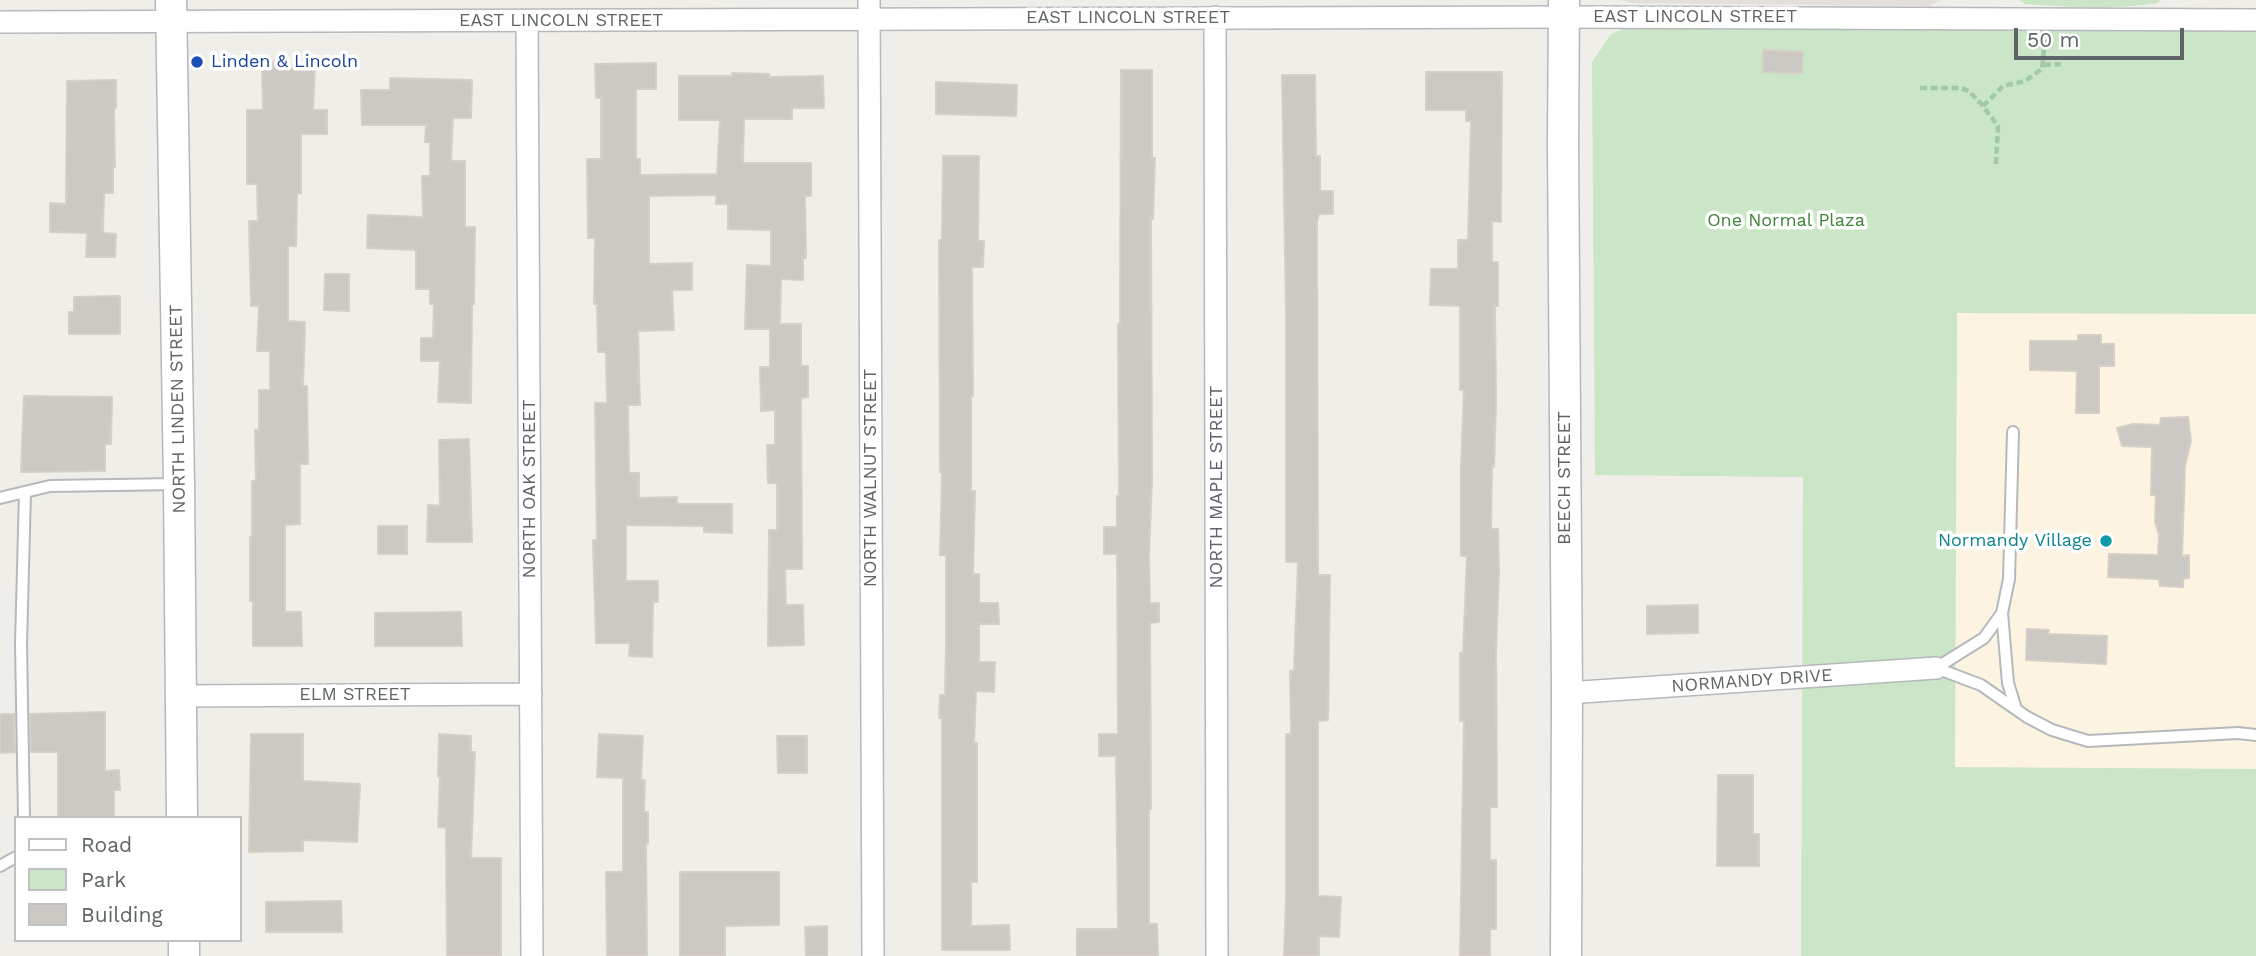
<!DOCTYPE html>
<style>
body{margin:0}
#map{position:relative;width:2256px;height:956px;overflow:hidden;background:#f0eee8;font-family:"Work Sans",sans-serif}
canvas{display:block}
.legend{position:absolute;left:14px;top:816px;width:228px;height:126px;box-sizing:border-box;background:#fff;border:2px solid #bfc1c2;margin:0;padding:9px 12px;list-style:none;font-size:21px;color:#5f6467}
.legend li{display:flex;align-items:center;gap:14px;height:35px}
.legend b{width:35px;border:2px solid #bfc1c2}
.scale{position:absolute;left:2014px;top:28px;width:170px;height:32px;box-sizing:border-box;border:4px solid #5f6467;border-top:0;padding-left:9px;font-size:21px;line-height:24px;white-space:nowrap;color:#5f6467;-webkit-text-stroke:5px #fff;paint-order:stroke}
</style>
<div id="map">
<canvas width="2256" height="956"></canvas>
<ul class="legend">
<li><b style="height:9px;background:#fff"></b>Road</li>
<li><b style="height:19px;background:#cae6c6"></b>Park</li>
<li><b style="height:19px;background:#ccc9c4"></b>Building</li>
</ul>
<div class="scale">50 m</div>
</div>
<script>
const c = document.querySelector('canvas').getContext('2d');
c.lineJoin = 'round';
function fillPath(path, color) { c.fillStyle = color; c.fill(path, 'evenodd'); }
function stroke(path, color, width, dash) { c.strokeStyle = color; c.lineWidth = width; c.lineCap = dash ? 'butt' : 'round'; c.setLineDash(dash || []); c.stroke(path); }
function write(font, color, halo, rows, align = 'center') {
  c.font = font + ' "Work Sans",sans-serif'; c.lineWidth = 7; c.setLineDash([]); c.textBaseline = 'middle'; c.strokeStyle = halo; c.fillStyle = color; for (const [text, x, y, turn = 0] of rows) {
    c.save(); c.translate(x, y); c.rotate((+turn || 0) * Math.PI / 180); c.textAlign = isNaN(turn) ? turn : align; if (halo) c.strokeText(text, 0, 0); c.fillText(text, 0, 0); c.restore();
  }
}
fillPath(new Path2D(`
 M 1957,312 L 2256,314 L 2256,769 L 1955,768 Z`), '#fdf3e1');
fillPath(new Path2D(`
 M 1622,0 L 1941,0 L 1930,6 L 1631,3 Z`), '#e3dfd9');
fillPath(new Path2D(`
 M 2019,0 L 2160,0 L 2158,3 C 2113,10 2070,7 2025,4 Z
 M 1627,27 L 2256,29 L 2256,314 L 1957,313 L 1955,767 L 2256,769 L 2256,956 L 1801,956 L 1803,477 L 1595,475 L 1592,62 L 1611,34 Z`), '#cae6c6');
const building = new Path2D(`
 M 1763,50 L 1803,52 L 1802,73 L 1763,72 Z
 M 287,61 L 287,65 L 315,66 L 313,110 L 327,110 L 327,134 L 301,134 L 301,193 L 297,194 L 296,246 L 288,246 L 288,321 L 305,322 L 303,386 L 307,386 L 308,464 L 300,464 L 300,524 L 285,525 L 285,612 L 301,612 L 302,646 L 253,646 L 253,601 L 250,601 L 250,537 L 252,537 L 252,481 L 256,481 L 255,430 L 259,430 L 259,390 L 270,390 L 270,351 L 257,351 L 259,306 L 251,306 L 249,221 L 258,221 L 257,184 L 247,184 L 247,110 L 263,110 L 262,62 Z
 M 656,63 L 656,89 L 636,89 L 636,159 L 640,159 L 640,175 L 717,174 L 720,120 L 679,120 L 679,76 L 732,76 L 732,73 L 769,74 L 769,77 L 823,76 L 824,108 L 792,108 L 792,119 L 744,119 L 743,163 L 811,163 L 811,196 L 805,196 L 806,258 L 803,258 L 803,280 L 781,279 L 780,324 L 801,324 L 801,366 L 808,366 L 808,397 L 801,398 L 802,569 L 785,569 L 786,605 L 803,605 L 804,645 L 768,646 L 769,530 L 777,530 L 777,483 L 768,483 L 767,445 L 775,445 L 775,410 L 761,411 L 760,367 L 770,367 L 770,329 L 745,329 L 747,265 L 771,266 L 771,230 L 728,229 L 728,204 L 716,204 L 716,195 L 649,196 L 649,264 L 692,263 L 692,290 L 672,290 L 674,330 L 638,331 L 640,405 L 628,405 L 629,473 L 639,473 L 639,498 L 677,497 L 677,504 L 732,504 L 732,533 L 704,532 L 704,526 L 626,525 L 626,581 L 658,581 L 658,602 L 653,602 L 652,657 L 629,656 L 630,643 L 596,643 L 593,540 L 597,540 L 595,403 L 607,403 L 606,352 L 598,352 L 597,304 L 594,304 L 595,238 L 588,238 L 587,159 L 601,159 L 601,98 L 596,98 L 595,64 Z
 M 1121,70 L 1152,70 L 1152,158 L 1155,158 L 1153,219 L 1151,218 L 1152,480 L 1149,554 L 1150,603 L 1159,603 L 1159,622 L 1150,623 L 1151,809 L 1149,809 L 1149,924 L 1157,924 L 1158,956 L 1077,956 L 1077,929 L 1118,929 L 1116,756 L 1099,756 L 1099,734 L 1118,734 L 1117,554 L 1104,554 L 1104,527 L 1117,527 L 1117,496 L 1119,496 L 1118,324 L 1120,324 Z
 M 1426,72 L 1502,72 L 1501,222 L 1492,221 L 1492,262 L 1498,262 L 1498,306 L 1495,306 L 1496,403 L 1494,467 L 1492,466 L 1491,529 L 1498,529 L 1499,573 L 1496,650 L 1497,807 L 1490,807 L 1490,860 L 1496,860 L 1496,929 L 1490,929 L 1490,956 L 1460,956 L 1464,721 L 1460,721 L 1460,653 L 1463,653 L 1467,556 L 1461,556 L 1461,466 L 1464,390 L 1460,390 L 1460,306 L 1430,305 L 1431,269 L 1458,269 L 1458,240 L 1468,240 L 1471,121 L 1466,121 L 1466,110 L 1426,110 Z
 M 1282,75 L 1315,75 L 1316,156 L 1320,156 L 1320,191 L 1333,191 L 1333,214 L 1319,214 L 1317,221 L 1318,575 L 1330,575 L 1328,720 L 1318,721 L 1318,896 L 1341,897 L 1339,937 L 1319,936 L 1319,956 L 1284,956 L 1286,897 L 1286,734 L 1291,734 L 1290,671 L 1294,671 L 1298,562 L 1286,562 L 1286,313 Z
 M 390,78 L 472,80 L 471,118 L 453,118 L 451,161 L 465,161 L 465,227 L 475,227 L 474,304 L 472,304 L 471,403 L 438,402 L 440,361 L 421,361 L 421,338 L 433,338 L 434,304 L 430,304 L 430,289 L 416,289 L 416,250 L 367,248 L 368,215 L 423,217 L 422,176 L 430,176 L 430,142 L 425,142 L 426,125 L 362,125 L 361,90 L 390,90 Z
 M 116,80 L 116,108 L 114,108 L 115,167 L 113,167 L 113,193 L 104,193 L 103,233 L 116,234 L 115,257 L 86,257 L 87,233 L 50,232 L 50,203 L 66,204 L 67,81 Z
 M 936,82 L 1017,85 L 1016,116 L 936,114 Z
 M 943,156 L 979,156 L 978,241 L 984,241 L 983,267 L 972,267 L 973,396 L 971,396 L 971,491 L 975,491 L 973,574 L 979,574 L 979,603 L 998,603 L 999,624 L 979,624 L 979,662 L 995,662 L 994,692 L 976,691 L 974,743 L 977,743 L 977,882 L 971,882 L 971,926 L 1009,925 L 1010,950 L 942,950 L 942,718 L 939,718 L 940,695 L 945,695 L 946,647 L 946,555 L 940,555 L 942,472 L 940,472 L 939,240 L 942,240 Z
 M 325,274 L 349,274 L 349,311 L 324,310 Z
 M 120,296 L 120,334 L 69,334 L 69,312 L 74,312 L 74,297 Z
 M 2078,335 L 2101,335 L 2101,344 L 2114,344 L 2114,366 L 2099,366 L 2099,413 L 2076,413 L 2077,371 L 2030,370 L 2030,341 L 2078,341 Z
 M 24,396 L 112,397 L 111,444 L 105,444 L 105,471 L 21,472 Z
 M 2188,417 L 2191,441 L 2185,466 L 2182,556 L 2189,555 L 2189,578 L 2183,579 L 2183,587 L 2160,586 L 2159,579 L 2108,577 L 2109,554 L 2158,555 L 2159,535 L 2155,522 L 2156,495 L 2151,495 L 2152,447 L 2122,446 L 2117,428 L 2133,424 L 2160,425 L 2161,418 Z
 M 469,439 L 472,542 L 427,542 L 428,505 L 440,506 L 439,440 Z
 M 378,526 L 407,526 L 407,554 L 378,554 Z
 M 1698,605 L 1698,633 L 1647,634 L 1647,606 Z
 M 461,612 L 462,646 L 375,646 L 375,613 Z
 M 2027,629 L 2049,630 L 2048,634 L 2107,636 L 2106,664 L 2026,660 Z
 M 105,712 L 105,771 L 119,770 L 120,790 L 114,790 L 114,818 L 58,818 L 58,752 L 31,752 L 30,714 Z
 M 0,714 L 14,714 L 15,752 L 0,753 Z
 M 251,734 L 303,734 L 303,781 L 360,784 L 357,842 L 303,840 L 303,851 L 249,852 Z
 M 439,734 L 471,736 L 471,752 L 475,752 L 471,858 L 501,858 L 501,956 L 447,956 L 446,828 L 438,827 L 440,777 L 438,777 Z
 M 599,734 L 643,736 L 641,780 L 645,780 L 644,812 L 648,812 L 648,844 L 646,844 L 647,956 L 607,956 L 606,872 L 623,872 L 623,778 L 597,777 Z
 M 777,736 L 807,736 L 807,773 L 778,773 Z
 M 1718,775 L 1753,775 L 1753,834 L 1759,834 L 1759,866 L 1717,866 Z
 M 680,872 L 779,872 L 779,925 L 725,926 L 725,956 L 680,956 Z
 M 341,901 L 342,932 L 266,932 L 266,902 Z
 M 827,926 L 827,956 L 806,956 L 805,927 Z`);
fillPath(building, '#ccc9c4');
stroke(building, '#d5cfc6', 2);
const service = new Path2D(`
 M 0,498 L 50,486 L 177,484
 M 2002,613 L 2008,683 L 2016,709
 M 1936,668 L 1981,685 L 2027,717 L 2052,730 L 2088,741 L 2238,733 L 2256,735
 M 1936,668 L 1984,638 L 2002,613 L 2009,579 L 2013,432
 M 24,818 L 21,644 L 25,492
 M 0,866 L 16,857`);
const minor = new Path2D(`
 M 869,0 L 873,956
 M 1215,17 L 1217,956
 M 527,21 L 532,956
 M 0,22 L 1564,17 L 2256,20
 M 1567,693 L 1936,668
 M 180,696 L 531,694`);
const secondary = new Path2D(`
 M 171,0 L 179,484 L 182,818
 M 1564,0 L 1563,144 L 1567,693 L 1566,956
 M 184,940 L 184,956`);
stroke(service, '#b5b8bc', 14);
stroke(minor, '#b5b8bc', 24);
stroke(secondary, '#b4b8bb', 33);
stroke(new Path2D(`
 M 2044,65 L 2061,64
 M 1920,88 L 1961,88 L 1969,91 L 1983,106
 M 1996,164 L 1998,126 L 1983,106 L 2003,86 L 2025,81 L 2042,69 L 2045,40`), '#a1caa8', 4.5, [7, 3.5]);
stroke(service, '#fff', 10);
stroke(minor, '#fff', 21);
stroke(secondary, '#fff', 30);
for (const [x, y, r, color] of [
 [197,62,7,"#1a4fb4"],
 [2106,541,7,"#0f9aa8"]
]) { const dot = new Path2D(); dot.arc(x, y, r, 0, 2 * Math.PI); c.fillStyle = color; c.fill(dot); stroke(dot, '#fff', 2.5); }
write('18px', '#5f6467', '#fff', [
 ["EAST LINCOLN STREET",1695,17],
 ["EAST LINCOLN STREET",1128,18],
 ["EAST LINCOLN STREET",561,21],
 ["NORTH LINDEN STREET",178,409,-91],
 ["NORTH WALNUT STREET",871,478,-90],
 ["BEECH STREET",1565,478,-90],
 ["NORTH MAPLE STREET",1217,487,-90],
 ["NORTH OAK STREET",530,489,-90],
 ["NORMANDY DRIVE",1752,681,-4],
 ["ELM STREET",355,695]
]);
write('18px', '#164399', '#fff', [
 ["Linden & Lincoln",211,62]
], 'left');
write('18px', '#3f843a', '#fff', [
 ["One Normal Plaza",1786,221]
]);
write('18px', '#0d838f', '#fff', [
 ["Normandy Village",2092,541]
], 'right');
</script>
